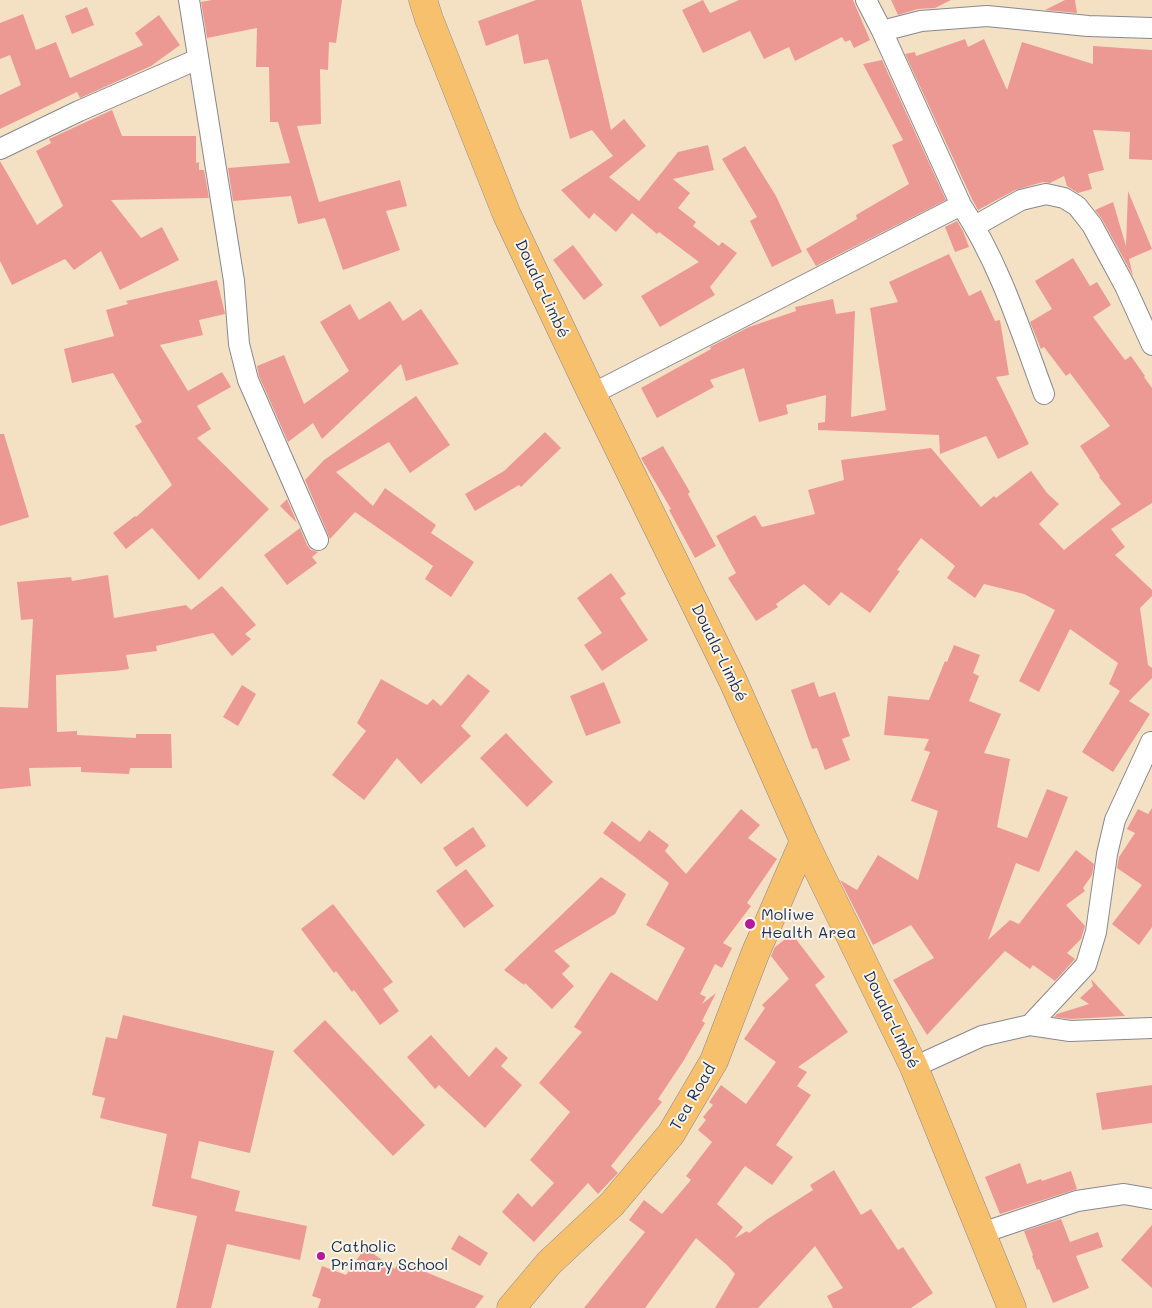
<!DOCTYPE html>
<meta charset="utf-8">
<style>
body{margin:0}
canvas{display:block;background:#f4e1c4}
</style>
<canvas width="1152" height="1308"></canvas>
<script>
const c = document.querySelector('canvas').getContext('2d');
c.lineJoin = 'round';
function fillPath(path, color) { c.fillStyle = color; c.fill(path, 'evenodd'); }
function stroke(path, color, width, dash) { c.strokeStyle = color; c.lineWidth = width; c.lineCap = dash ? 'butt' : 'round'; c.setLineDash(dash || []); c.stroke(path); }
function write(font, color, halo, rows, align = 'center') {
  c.font = font + ' Mali,sans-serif'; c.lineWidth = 4; c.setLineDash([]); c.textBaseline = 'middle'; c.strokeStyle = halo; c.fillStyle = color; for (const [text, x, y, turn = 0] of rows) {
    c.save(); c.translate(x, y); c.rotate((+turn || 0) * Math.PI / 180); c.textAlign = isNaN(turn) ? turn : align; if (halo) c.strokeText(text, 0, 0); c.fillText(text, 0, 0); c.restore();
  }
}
fillPath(new Path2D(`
 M 212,0 L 342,0 L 336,43 L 329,42 L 328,70 L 320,69 L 321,124 L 297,126 L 319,202 L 400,180 L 407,206 L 386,211 L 400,250 L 343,270 L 325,218 L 298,224 L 291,196 L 233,201 L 228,168 L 290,163 L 278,122 L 270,122 L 269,67 L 256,67 L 257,28 L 207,38 L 201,2 Z
 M 536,0 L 581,0 L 611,130 L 624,119 L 646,146 L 609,177 L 639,201 L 678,152 L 708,145 L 714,170 L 673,179 L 690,193 L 678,208 L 696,222 L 693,226 L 719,246 L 722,242 L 737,253 L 710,287 L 715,295 L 660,327 L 641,296 L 699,262 L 659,232 L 657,234 L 632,213 L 616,232 L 594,213 L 589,219 L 561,190 L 613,156 L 592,130 L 570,139 L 548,59 L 524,64 L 518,34 L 486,46 L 478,21 Z
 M 703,0 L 710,13 L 739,0 L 853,0 L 870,40 L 854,48 L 850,40 L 845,42 L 842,37 L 795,61 L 789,47 L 764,59 L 750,31 L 703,53 L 682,10 Z
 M 891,0 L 951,0 L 935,8 L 918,9 L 898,15 Z
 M 1065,0 L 1075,0 L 1077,13 L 1045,10 Z
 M 87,7 L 94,25 L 72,34 L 65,16 Z
 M 23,14 L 36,50 L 56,42 L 70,78 L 143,45 L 135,33 L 159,15 L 180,45 L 151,66 L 80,98 L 77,92 L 0,129 L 0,95 L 21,85 L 10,55 L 0,59 L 0,23 Z
 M 965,39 L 968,47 L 984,39 L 1007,90 L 1022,42 L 1093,64 L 1093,46 L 1152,50 L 1152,160 L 1129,159 L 1130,132 L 1093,130 L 1104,170 L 1088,174 L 1092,189 L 1078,193 L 1067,186 L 1064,176 L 1050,183 L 1043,182 L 1015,190 L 978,210 L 972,199 L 905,54 L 915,52 L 916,56 Z
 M 882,60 L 946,200 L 816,266 L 806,249 L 857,219 L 856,215 L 909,184 L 892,145 L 903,140 L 863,64 Z
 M 112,110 L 122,136 L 196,136 L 196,163 L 199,162 L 199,170 L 204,170 L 209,198 L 111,200 L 141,238 L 162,227 L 179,260 L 120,290 L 101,251 L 74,270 L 65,259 L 12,285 L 0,261 L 0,161 L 37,225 L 63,206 L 36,151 L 51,143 L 49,139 Z
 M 745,146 L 776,196 L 802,252 L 772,267 L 750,221 L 757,217 L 722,159 Z
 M 1128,191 L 1152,249 L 1129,259 L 1133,276 L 1102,219 L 1095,210 L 1113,202 L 1126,246 Z
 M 957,221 L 963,231 L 969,247 L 955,252 L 945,227 Z
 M 573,245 L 603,285 L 584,300 L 553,260 Z
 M 949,254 L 969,296 L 981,290 L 995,321 L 1000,320 L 1009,375 L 996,377 L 1029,444 L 998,459 L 986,436 L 940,454 L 939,435 L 818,430 L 818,423 L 825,422 L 826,395 L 786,405 L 788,414 L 759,422 L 744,368 L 710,380 L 714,387 L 657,418 L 641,388 L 711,349 L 710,347 L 749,327 L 796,311 L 795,307 L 833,299 L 836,314 L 855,311 L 851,417 L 886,410 L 870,308 L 898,302 L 889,282 Z
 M 1073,258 L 1090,286 L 1097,282 L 1111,305 L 1093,317 L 1125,360 L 1131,356 L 1145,376 L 1144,377 L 1152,388 L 1152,503 L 1111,529 L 1125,547 L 1115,555 L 1152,590 L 1152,596 L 1140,608 L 1148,665 L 1152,668 L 1152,678 L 1129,701 L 1150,714 L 1113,772 L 1082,752 L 1120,691 L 1109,684 L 1118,663 L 1070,629 L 1039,692 L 1019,681 L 1055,610 L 1024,594 L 984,584 L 975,598 L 947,578 L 955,566 L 921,538 L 897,570 L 900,571 L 870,613 L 841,592 L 829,606 L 804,584 L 776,604 L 778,607 L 756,621 L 728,578 L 736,573 L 716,536 L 755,515 L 762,527 L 815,514 L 808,490 L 844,480 L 841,460 L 931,448 L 981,507 L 994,496 L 996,498 L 1031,471 L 1047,493 L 1059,504 L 1039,524 L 1064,550 L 1121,504 L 1099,477 L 1100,476 L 1080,446 L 1110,426 L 1070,373 L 1066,376 L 1044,347 L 1041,349 L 1030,322 L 1052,309 L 1035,281 Z
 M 217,280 L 225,314 L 199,320 L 203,335 L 160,345 L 188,391 L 222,372 L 231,387 L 197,406 L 211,429 L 197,438 L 269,509 L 199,580 L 152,528 L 126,549 L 113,533 L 135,516 L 136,517 L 172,485 L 135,426 L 142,422 L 113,373 L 72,383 L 64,349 L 114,336 L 106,310 L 128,304 L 126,301 Z
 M 390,301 L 403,321 L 421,309 L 459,364 L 406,381 L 401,364 L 322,439 L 313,423 L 288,442 L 259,376 L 257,366 L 284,355 L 304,404 L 349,371 L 320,322 L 350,304 L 359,320 Z
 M 416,396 L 450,445 L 410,473 L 389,442 L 336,472 L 373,506 L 385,488 L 436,525 L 431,533 L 474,562 L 451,597 L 425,579 L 433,566 L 355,512 L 330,539 L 305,480 L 324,460 Z
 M 545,432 L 561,448 L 521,487 L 519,485 L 475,511 L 465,494 L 504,471 Z
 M 0,434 L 4,434 L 29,517 L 0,526 Z
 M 663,446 L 690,492 L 688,494 L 716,546 L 695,558 L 669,510 L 671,509 L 641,458 Z
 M 287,499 L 297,523 L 280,506 Z
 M 300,528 L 307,545 L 311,550 L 318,552 L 312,557 L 317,563 L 287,585 L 264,555 Z
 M 611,573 L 626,594 L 620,598 L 648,640 L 602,671 L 584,645 L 602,633 L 577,598 Z
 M 108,575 L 114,618 L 186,605 L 191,610 L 222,586 L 256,625 L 245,634 L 251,639 L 232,656 L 213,633 L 156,646 L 157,651 L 126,655 L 129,669 L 115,671 L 56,675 L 57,732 L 77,731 L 77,735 L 136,738 L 136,734 L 171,734 L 172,768 L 130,768 L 129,774 L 81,772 L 81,767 L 29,768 L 31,786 L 0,789 L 0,707 L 28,708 L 33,619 L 21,620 L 17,582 L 71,577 L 72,581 Z
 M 954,645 L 980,655 L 973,673 L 979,676 L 969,701 L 1001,714 L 984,753 L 1010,759 L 997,827 L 1027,838 L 1047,789 L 1068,797 L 1039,872 L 1016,863 L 988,940 L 1010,920 L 1019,924 L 1076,850 L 1094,864 L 1092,875 L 1083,888 L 1085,891 L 1066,905 L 1085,926 L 1081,939 L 1067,953 L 1075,959 L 1055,981 L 1033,965 L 1030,969 L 1005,951 L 927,1035 L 893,980 L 934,958 L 911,925 L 873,945 L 840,880 L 857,890 L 878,855 L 918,880 L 938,811 L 911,801 L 930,752 L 924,750 L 929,739 L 884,735 L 888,696 L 929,700 L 945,661 L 947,662 Z
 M 468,674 L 490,691 L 461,726 L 471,736 L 421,784 L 397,758 L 364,800 L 332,775 L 366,731 L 357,723 L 381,679 L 427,705 L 433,699 L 441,706 Z
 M 604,682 L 621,723 L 586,736 L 570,696 Z
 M 814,682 L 819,697 L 835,692 L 850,736 L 842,739 L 850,760 L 825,770 L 817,748 L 812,749 L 791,690 Z
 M 242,685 L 256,694 L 238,726 L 223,717 Z
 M 506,733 L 553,782 L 527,807 L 480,758 Z
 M 1152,808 L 1152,927 L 1139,945 L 1112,924 L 1142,885 L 1117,868 L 1119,857 L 1135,833 L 1127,829 L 1138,809 L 1148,814 Z
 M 741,809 L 760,825 L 748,838 L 777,859 L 747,903 L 751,906 L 723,943 L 732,948 L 722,968 L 715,964 L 700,994 L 706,997 L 702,1004 L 716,993 L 702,1021 L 705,1023 L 684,1060 L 658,1099 L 662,1102 L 611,1166 L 618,1173 L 598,1194 L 588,1183 L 534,1242 L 502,1212 L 518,1193 L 532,1207 L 554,1183 L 530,1160 L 570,1112 L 539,1083 L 582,1032 L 574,1027 L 611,972 L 657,1001 L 685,948 L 646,925 L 669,883 L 603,833 L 612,821 L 640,842 L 649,830 L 669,845 L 665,851 L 686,874 Z
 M 473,827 L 486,846 L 456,867 L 443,848 Z
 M 466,869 L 494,906 L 464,928 L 436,891 Z
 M 601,877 L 626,894 L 615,914 L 554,951 L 570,966 L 562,974 L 574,986 L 552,1009 L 525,983 L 524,985 L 504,970 Z
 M 333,904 L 393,982 L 383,989 L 399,1011 L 380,1025 L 354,990 L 352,992 L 336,971 L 334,973 L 301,929 Z
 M 792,934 L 825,977 L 815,985 L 848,1032 L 798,1067 L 807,1072 L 797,1086 L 811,1095 L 776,1145 L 793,1157 L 772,1185 L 745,1166 L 717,1204 L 743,1227 L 735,1238 L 747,1231 L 749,1233 L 766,1220 L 813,1190 L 810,1185 L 834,1170 L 861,1215 L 871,1209 L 898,1250 L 903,1247 L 933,1293 L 911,1308 L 833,1308 L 827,1296 L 843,1288 L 815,1246 L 758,1308 L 715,1308 L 735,1274 L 728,1266 L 696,1238 L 645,1308 L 584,1308 L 645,1232 L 629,1220 L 644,1200 L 662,1214 L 691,1180 L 686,1176 L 712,1142 L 698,1130 L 706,1120 L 703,1117 L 713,1105 L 709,1102 L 721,1085 L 746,1104 L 776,1062 L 744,1039 L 765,1008 L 762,1005 L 789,979 L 771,956 L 775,947 Z
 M 1091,979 L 1125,1016 L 1071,1019 L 1054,1017 L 1057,1014 L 1089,1004 L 1080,998 L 1093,986 Z
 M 123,1015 L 274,1051 L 250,1153 L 199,1141 L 191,1178 L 240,1191 L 235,1211 L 307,1226 L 300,1260 L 227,1244 L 211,1308 L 176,1308 L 197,1216 L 152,1206 L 167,1134 L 100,1118 L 105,1098 L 92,1095 L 106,1037 L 117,1039 Z
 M 325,1020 L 425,1125 L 393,1156 L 293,1051 Z
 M 431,1035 L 469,1077 L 496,1047 L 508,1058 L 501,1066 L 522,1085 L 485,1128 L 439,1085 L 435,1089 L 407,1057 Z
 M 1152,1085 L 1152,1123 L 1102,1130 L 1096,1093 Z
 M 1020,1163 L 1027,1184 L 1041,1179 L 1042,1181 L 1071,1171 L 1077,1189 L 1000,1214 L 985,1177 Z
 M 1061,1219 L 1070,1242 L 1098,1232 L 1103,1247 L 1076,1256 L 1089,1288 L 1053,1303 L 1039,1269 L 1037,1270 L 1032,1256 L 1033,1255 L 1024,1231 Z
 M 1152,1225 L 1152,1288 L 1121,1260 Z
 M 459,1235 L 488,1253 L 480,1266 L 451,1249 Z
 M 365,1248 L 395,1269 L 399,1261 L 484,1296 L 475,1308 L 318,1308 L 321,1299 L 312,1296 L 322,1266 L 346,1275 Z`), '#ed9993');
const minor = new Path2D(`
 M 189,0 L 234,281 L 239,344 L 248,380 L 318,540
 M 866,0 L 882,31 L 921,21 L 987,16 L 1088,26 L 1152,28
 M 882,31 L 961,205 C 999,262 1020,329 1044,394
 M 0,149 L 79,111 L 198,59
 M 975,226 L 1021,200 L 1046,194 L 1064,198 L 1077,206 L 1092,225 L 1125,286 L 1152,345
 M 592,394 L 961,205
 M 1030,1025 L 1086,965 L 1096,932 L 1107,854 L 1115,820 L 1151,742
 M 914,1067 L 982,1036 L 1030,1025 L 1070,1031 L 1152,1028
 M 982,1233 L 1077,1201 L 1124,1194 L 1152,1199`);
const primary = new Path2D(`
 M 511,1308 L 549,1263 L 612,1204 L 671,1134 L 714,1061 L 755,954 L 804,841`);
const trunk = new Path2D(`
 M 423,0 L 429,19 L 507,215 L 592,394 L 733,681 L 804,841 L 914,1067 L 1012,1308`);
stroke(minor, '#888891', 22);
stroke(primary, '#888891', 29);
stroke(trunk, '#888891', 29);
stroke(minor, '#fff', 20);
stroke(primary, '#f7c06c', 28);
stroke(trunk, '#f7c06c', 28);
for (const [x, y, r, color] of [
 [750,924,6,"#b5179e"],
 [321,1256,5,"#b5179e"]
]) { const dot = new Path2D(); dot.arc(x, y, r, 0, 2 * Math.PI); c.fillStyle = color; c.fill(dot); stroke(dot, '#fcf5e5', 2); }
write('16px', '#1b2f5e', '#fcf5e5', [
 ["Douala-Limbé",542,289,65],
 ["Douala-Limbé",719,653,64],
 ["Douala-Limbé",891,1020,64],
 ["Tea Road",693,1097,-60]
]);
write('16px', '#1b2f5e', '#fcf5e5', [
 ["Moliwe",761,915],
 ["Health Area",761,933],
 ["Catholic",331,1247],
 ["Primary School",331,1265]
], 'left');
</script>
